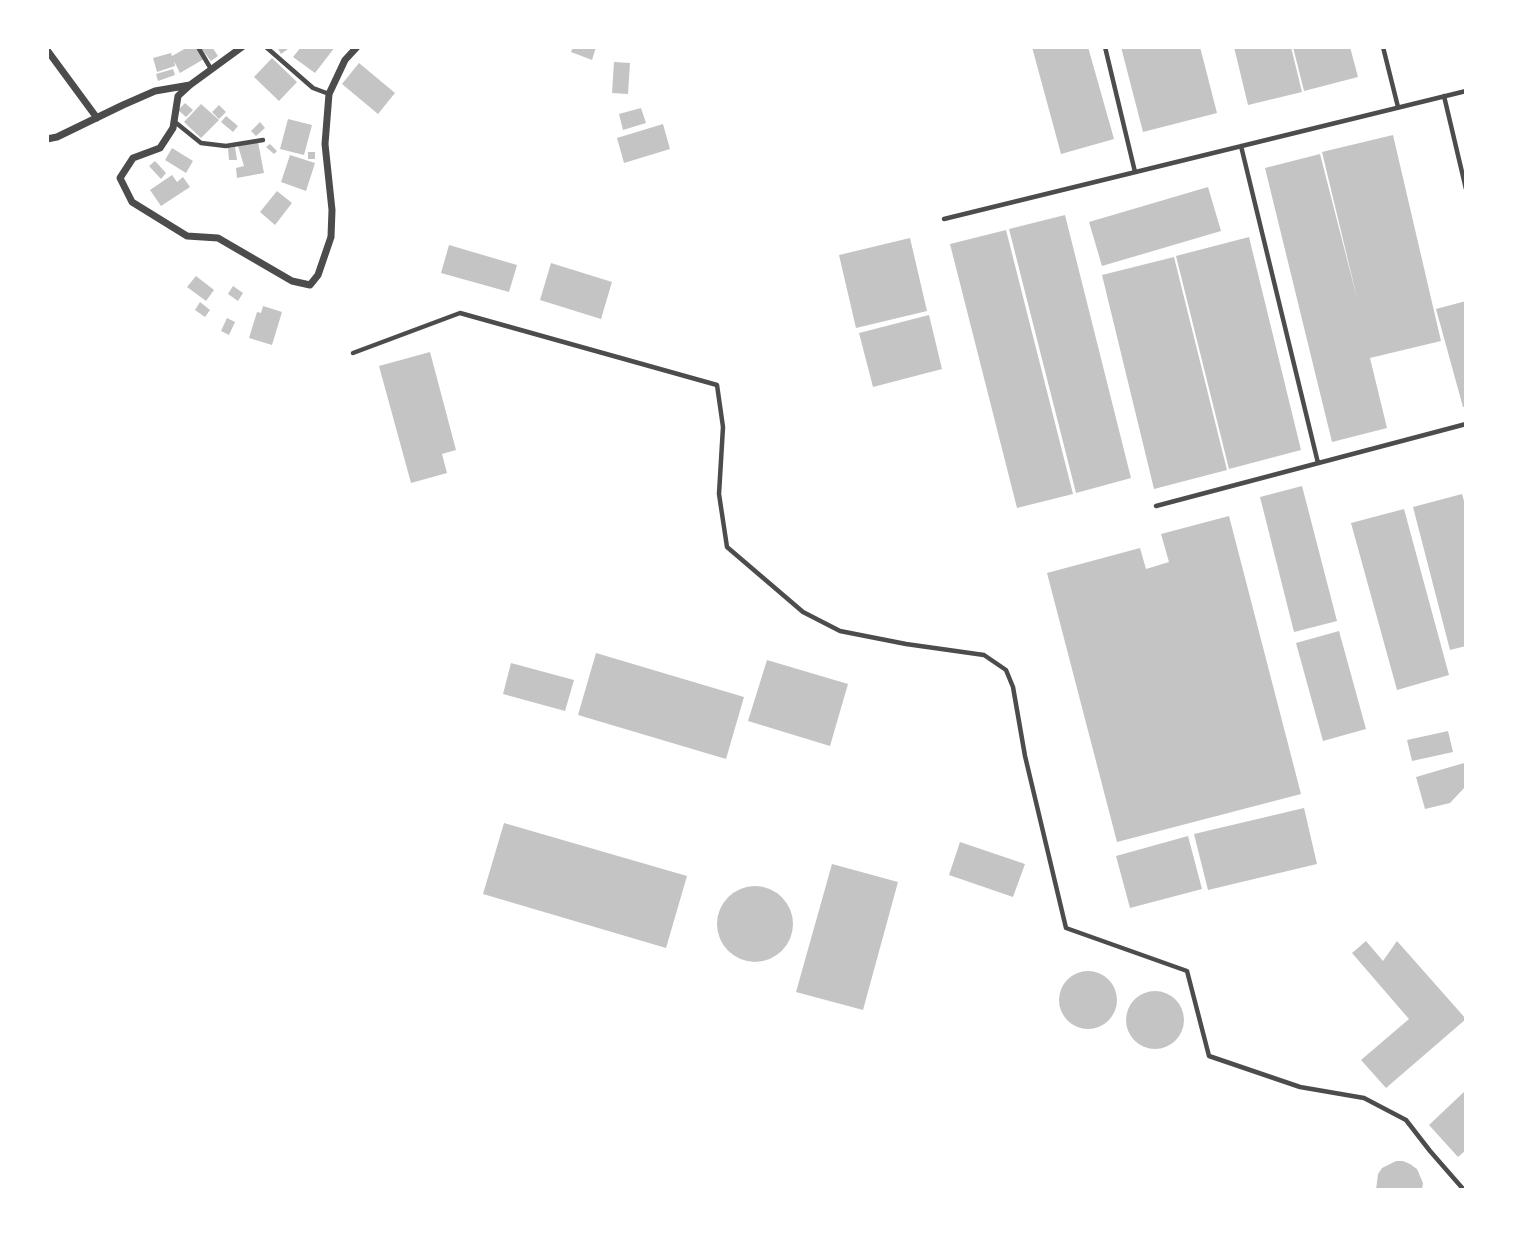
<!DOCTYPE html>
<style>
body{margin:0}
#map{position:relative;width:1513px;height:1237px;overflow:hidden;background:#fff;font-family:"Archivo Narrow",sans-serif}
canvas{display:block}
.frame{position:absolute;inset:0;border:49px solid #fff;pointer-events:none}
</style>
<div id="map">
<canvas width="1513" height="1237"></canvas>
<div class="frame"></div>
</div>
<script>
const c = document.querySelector('canvas').getContext('2d');
c.lineJoin = 'round';
function fillPath(path, color) { c.fillStyle = color; c.fill(path, 'evenodd'); }
function stroke(path, color, width, dash) { c.strokeStyle = color; c.lineWidth = width; c.lineCap = dash ? 'butt' : 'round'; c.setLineDash(dash || []); c.stroke(path); }
fillPath(new Path2D(`
 M 188,47 L 197,47 L 204,59 L 180,73 L 174,61 L 175,66 L 157,72 L 153,58 L 171,53 L 172,56 Z
 M 200,47 L 212,47 L 218,56 L 211,61 Z
 M 277,47 L 287,47 L 288,49 L 281,54 Z
 M 301,47 L 305,49 L 306,47 L 335,47 L 315,73 L 293,57 Z
 M 573,47 L 596,47 L 592,60 L 571,52 Z
 M 1032,47 L 1088,47 L 1114,139 L 1061,154 Z
 M 1121,47 L 1200,47 L 1217,113 L 1143,132 Z
 M 1234,47 L 1291,47 L 1302,92 L 1248,105 Z
 M 1293,47 L 1350,47 L 1358,77 L 1304,91 Z
 M 272,58 L 297,82 L 279,101 L 254,77 Z
 M 614,62 L 630,63 L 628,94 L 612,93 Z
 M 359,63 L 395,93 L 378,114 L 342,84 Z
 M 173,69 L 175,75 L 158,81 L 156,74 Z
 M 185,103 L 193,110 L 186,117 L 178,110 Z
 M 201,104 L 219,120 L 201,138 L 184,122 Z
 M 219,105 L 226,112 L 219,119 L 212,112 Z
 M 641,108 L 646,123 L 623,130 L 619,114 Z
 M 226,116 L 238,126 L 233,132 L 221,122 Z
 M 288,119 L 312,125 L 304,155 L 280,149 Z
 M 260,122 L 265,128 L 256,136 L 251,131 Z
 M 663,124 L 670,149 L 624,163 L 617,138 Z
 M 1393,135 L 1441,341 L 1370,358 L 1387,428 L 1332,442 L 1265,168 L 1320,154 L 1358,302 L 1322,152 Z
 M 258,142 L 264,173 L 237,178 L 236,168 L 244,166 L 238,146 Z
 M 270,144 L 277,151 L 274,154 L 266,147 Z
 M 235,147 L 237,160 L 229,160 L 228,148 Z
 M 172,148 L 193,161 L 186,173 L 165,160 Z
 M 308,152 L 315,152 L 315,159 L 308,159 Z
 M 290,155 L 315,163 L 306,191 L 281,182 Z
 M 155,161 L 166,173 L 161,179 L 149,166 Z
 M 172,175 L 177,182 L 183,177 L 190,187 L 161,206 L 150,190 Z
 M 1208,187 L 1221,231 L 1102,266 L 1089,222 Z
 M 277,191 L 292,203 L 275,225 L 260,212 Z
 M 1065,215 L 1131,478 L 1076,493 L 1009,229 Z
 M 1006,230 L 1073,494 L 1017,508 L 950,244 Z
 M 1249,237 L 1301,450 L 1229,469 L 1176,256 Z
 M 910,238 L 927,311 L 856,328 L 839,255 Z
 M 449,245 L 517,265 L 509,292 L 441,273 Z
 M 1174,257 L 1227,470 L 1154,489 L 1102,275 Z
 M 551,263 L 612,282 L 601,319 L 540,300 Z
 M 196,276 L 214,290 L 206,301 L 187,287 Z
 M 233,286 L 243,293 L 238,301 L 228,294 Z
 M 1466,301 L 1466,407 L 1463,407 L 1436,309 Z
 M 200,302 L 210,310 L 205,317 L 195,310 Z
 M 263,306 L 282,312 L 272,345 L 249,338 L 257,312 L 261,313 Z
 M 929,315 L 942,369 L 873,387 L 859,333 Z
 M 227,318 L 235,322 L 229,335 L 221,331 Z
 M 430,352 L 456,450 L 442,454 L 447,473 L 411,483 L 379,366 Z
 M 1302,486 L 1337,621 L 1294,632 L 1260,497 Z
 M 1462,494 L 1466,508 L 1466,646 L 1450,650 L 1413,507 Z
 M 1404,509 L 1449,675 L 1397,690 L 1351,523 Z
 M 1229,516 L 1301,794 L 1117,842 L 1047,573 L 1140,548 L 1146,569 L 1169,562 L 1161,534 Z
 M 1339,631 L 1366,729 L 1323,741 L 1296,643 Z
 M 596,653 L 744,697 L 726,759 L 578,715 Z
 M 767,660 L 848,684 L 830,746 L 748,721 Z
 M 511,663 L 574,680 L 565,711 L 503,694 Z
 M 1448,731 L 1453,752 L 1412,761 L 1407,740 Z
 M 1464,763 L 1466,770 L 1466,786 L 1450,803 L 1425,809 L 1416,777 Z
 M 1304,808 L 1317,864 L 1208,890 L 1194,834 Z
 M 504,823 L 687,876 L 666,948 L 483,894 Z
 M 1188,836 L 1202,889 L 1130,908 L 1116,856 Z
 M 960,842 L 1025,864 L 1013,897 L 949,875 Z
 M 832,864 L 898,882 L 863,1010 L 796,992 Z
 M717 924a38 38 0 1 1 76 0a38 38 0 1 1-76 0Z
 M 1366,941 L 1383,961 L 1397,941 L 1466,1019 L 1386,1088 L 1361,1060 L 1409,1019 L 1352,953 Z
 M1059 1000a29 29 0 1 1 58 0a29 29 0 1 1-58 0Z
 M1126 1020a29 29 0 1 1 58 0a29 29 0 1 1-58 0Z
 M 1466,1090 L 1466,1150 L 1458,1157 L 1429,1125 Z
 M 1396,1161 L 1403,1161 L 1410,1164 L 1417,1169 L 1423,1183 L 1422,1190 L 1376,1190 L 1378,1174 L 1382,1168 Z`), '#c4c4c4');
stroke(new Path2D(`
 M 198,47 L 211,69
 M 266,47 L 313,88 L 329,94
 M 1105,47 L 1135,172
 M 1383,47 L 1398,107
 M 1444,96 L 1466,189
 M 175,122 L 201,143 L 226,146 L 263,140
 M 1241,146 L 1318,463
 M 944,219 L 1466,91
 M 353,353 L 460,313 L 717,385 L 723,427 L 719,494 L 727,547 L 803,612 L 840,631 L 906,644 L 984,655 L 1006,670 L 1013,687 L 1025,756 L 1066,928 L 1187,971 L 1209,1056 L 1300,1087 L 1364,1098 L 1406,1120 L 1430,1151 L 1464,1190
 M 1156,506 L 1466,424`), '#4c4c4c', 4.5);
stroke(new Path2D(`
 M 47,50 L 97,118
 M 190,85 L 178,96 L 173,128 L 160,148 L 133,158 L 120,178 L 132,202 L 187,236 L 218,238 L 292,281 L 310,285 L 318,275 L 331,237 L 332,210 L 325,144 L 329,94 L 345,60 L 357,47
 M 47,139 L 57,137 L 123,105 L 155,91 L 190,85 L 242,47`), '#4c4c4c', 7);
</script>
